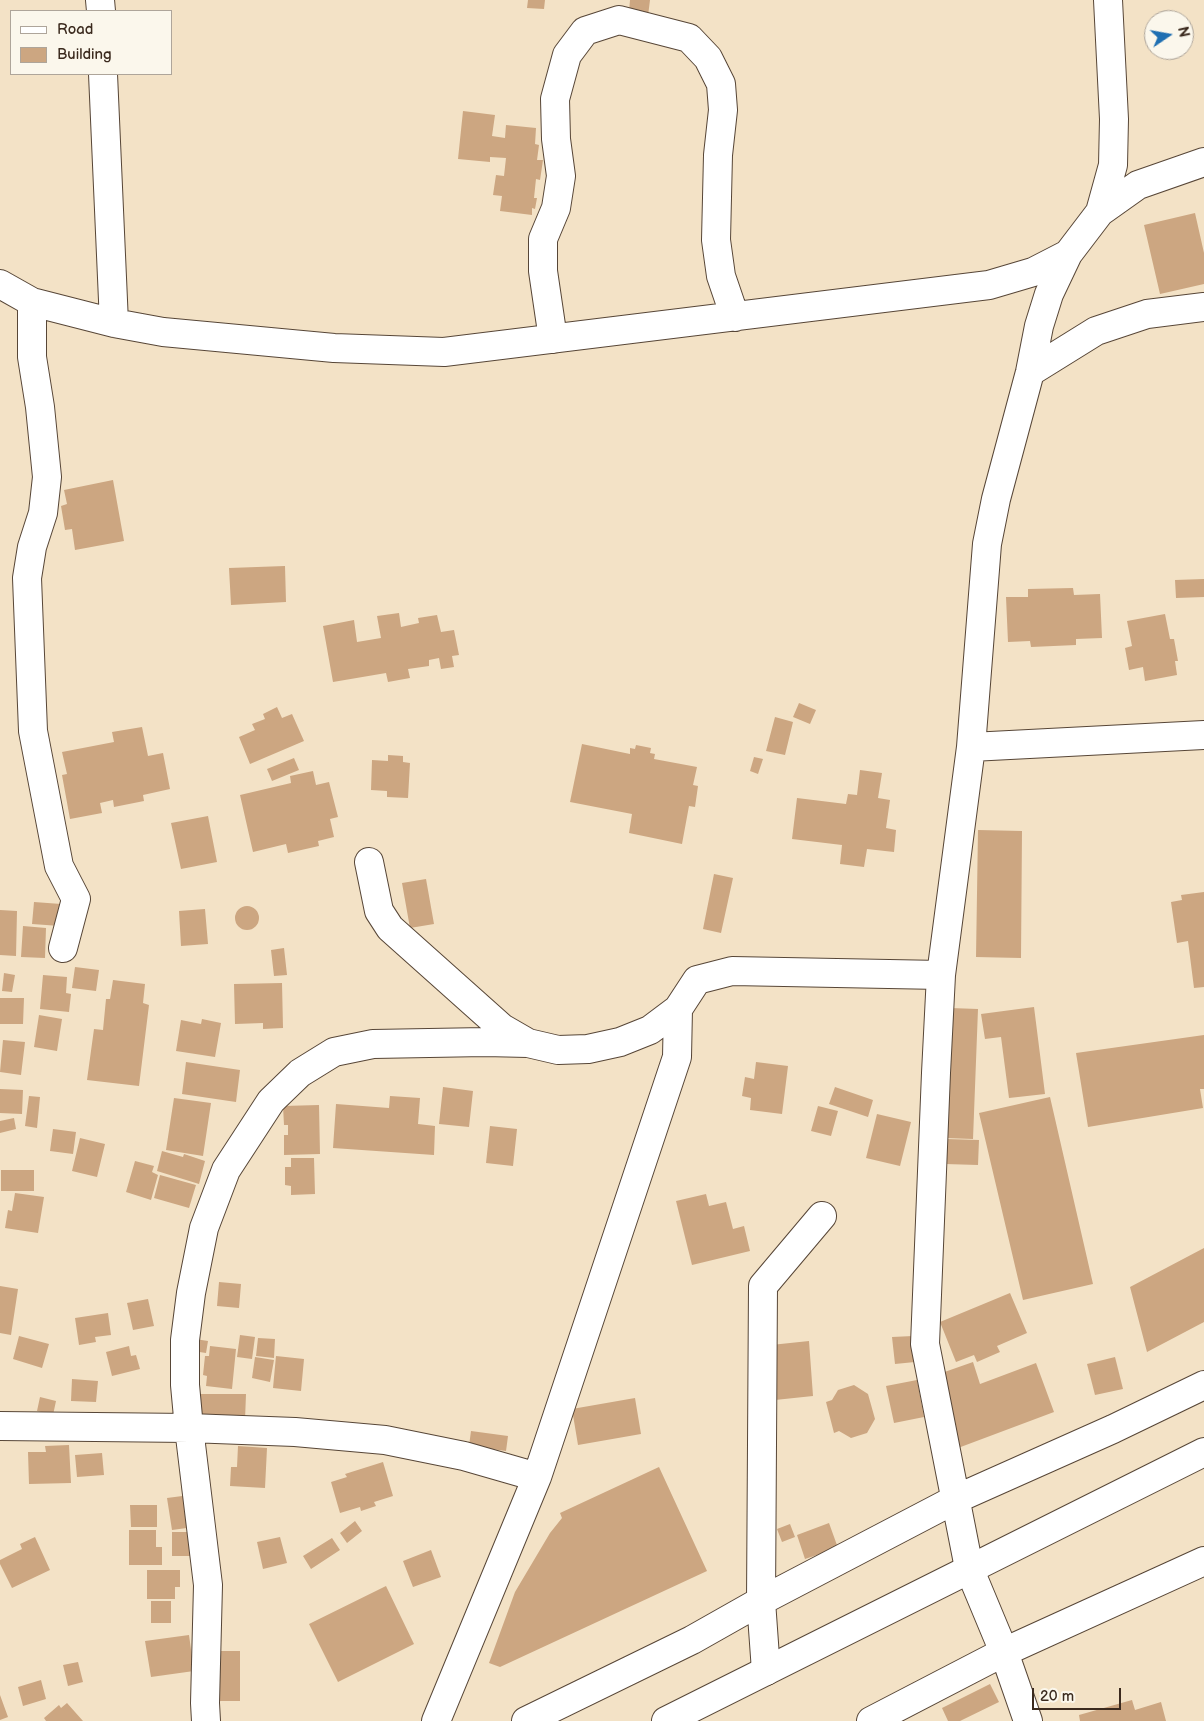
<!DOCTYPE html>
<style>
body{margin:0}
#map{position:relative;width:1204px;height:1721px;overflow:hidden;background:#f3e2c6;font-family:"Balsamiq Sans",sans-serif}
canvas{display:block}
.legend{position:absolute;left:10px;top:10px;width:162px;height:65px;box-sizing:border-box;background:#fbf7ec;border:1px solid #aea59a;margin:0;padding:6px 9px;list-style:none;font-size:15px;color:#3b2a1e}
.legend li{display:flex;align-items:center;gap:10px;height:25px}
.legend b{width:25px;border:1px solid #aea59a}
.north{position:absolute;left:1144px;top:10px;width:50px;height:50px;box-sizing:border-box;background:#fbf7ec;border:1px solid #aea59a;border-radius:50%;rotate:78deg;font-size:14px;font-weight:700;line-height:20px;text-align:center;color:#3b2a1e}
.north::after{content:'';display:block;margin:auto;width:18px;height:22px;background:#1f6fb2;clip-path:polygon(50% 0,100% 100%,50% 72%,0 100%)}
.scale{position:absolute;left:1032px;top:1688px;width:89px;height:22px;box-sizing:border-box;border:2px solid #3b2a1e;border-top:0;padding-left:6px;font-size:15px;line-height:18px;white-space:nowrap;color:#3b2a1e;-webkit-text-stroke:4px #fbf7ec;paint-order:stroke}
</style>
<div id="map">
<canvas width="1204" height="1721"></canvas>
<ul class="legend">
<li><b style="height:6px;background:#fff"></b>Road</li>
<li><b style="height:14px;background:#cca681"></b>Building</li>
</ul>
<div class="north">N</div>
<div class="scale">20 m</div>
</div>
<script>
const c = document.querySelector('canvas').getContext('2d');
c.lineJoin = 'round';
function fillPath(path, color) { c.fillStyle = color; c.fill(path, 'evenodd'); }
function stroke(path, color, width, dash) { c.strokeStyle = color; c.lineWidth = width; c.lineCap = dash ? 'butt' : 'round'; c.setLineDash(dash || []); c.stroke(path); }
fillPath(new Path2D(`
 M 528,0 L 545,0 L 544,9 L 527,8 Z
 M 630,0 L 650,0 L 648,16 L 629,12 Z
 M 463,111 L 495,115 L 492,136 L 505,138 L 506,125 L 536,128 L 535,144 L 539,145 L 537,160 L 543,160 L 540,180 L 536,179 L 534,198 L 537,198 L 535,209 L 532,208 L 532,215 L 500,211 L 502,196 L 493,195 L 496,175 L 504,176 L 506,158 L 490,157 L 490,162 L 458,159 Z
 M 1195,213 L 1204,253 L 1204,284 L 1160,294 L 1144,225 Z
 M 113,480 L 124,541 L 75,550 L 72,529 L 65,530 L 61,506 L 67,504 L 64,490 Z
 M 285,566 L 286,602 L 231,605 L 229,568 Z
 M 1204,579 L 1204,597 L 1176,598 L 1175,580 Z
 M 1073,588 L 1074,595 L 1100,594 L 1102,638 L 1076,639 L 1076,645 L 1031,647 L 1030,641 L 1008,642 L 1006,597 L 1028,597 L 1028,589 Z
 M 399,613 L 401,627 L 419,623 L 418,618 L 437,615 L 441,632 L 454,630 L 459,655 L 452,656 L 454,667 L 441,669 L 439,658 L 429,660 L 429,666 L 408,669 L 410,678 L 388,682 L 386,673 L 333,682 L 323,626 L 354,620 L 357,642 L 381,638 L 377,616 Z
 M 1165,614 L 1170,639 L 1174,639 L 1178,661 L 1175,661 L 1177,675 L 1145,681 L 1143,667 L 1129,670 L 1125,648 L 1132,646 L 1127,621 Z
 M 799,703 L 816,710 L 810,724 L 793,717 Z
 M 277,707 L 282,718 L 292,714 L 304,741 L 250,764 L 239,737 L 255,730 L 252,724 L 265,719 L 263,714 Z
 M 775,717 L 793,722 L 785,755 L 766,751 Z
 M 142,727 L 148,756 L 163,753 L 170,789 L 143,795 L 144,801 L 114,807 L 113,800 L 100,803 L 102,813 L 70,819 L 62,775 L 67,774 L 62,752 L 114,742 L 112,732 Z
 M 582,744 L 630,754 L 630,748 L 635,749 L 636,745 L 651,748 L 650,753 L 655,754 L 654,759 L 697,767 L 693,785 L 698,786 L 695,807 L 689,806 L 682,844 L 629,833 L 632,814 L 570,802 Z
 M 388,755 L 403,756 L 403,762 L 410,763 L 408,798 L 387,797 L 387,791 L 371,790 L 372,760 L 388,761 Z
 M 754,757 L 763,759 L 758,774 L 750,771 Z
 M 294,758 L 299,770 L 272,781 L 267,769 Z
 M 860,770 L 882,773 L 878,798 L 890,800 L 886,828 L 896,830 L 894,852 L 867,849 L 864,867 L 840,864 L 842,845 L 792,839 L 797,798 L 846,804 L 848,794 L 857,795 Z
 M 313,771 L 316,785 L 329,782 L 338,817 L 330,819 L 334,837 L 318,841 L 319,846 L 288,853 L 286,844 L 253,852 L 240,795 L 291,783 L 290,776 Z
 M 208,816 L 217,862 L 181,869 L 171,823 Z
 M 978,830 L 1022,831 L 1021,958 L 976,957 Z
 M 714,874 L 733,878 L 721,933 L 703,929 Z
 M 426,879 L 434,924 L 410,928 L 402,883 Z
 M 1204,892 L 1204,987 L 1194,988 L 1188,941 L 1177,943 L 1171,902 L 1182,900 L 1181,895 Z
 M 34,902 L 61,904 L 60,926 L 32,924 Z
 M235 918a12 12 0 1 1 24 0a12 12 0 1 1-24 0Z
 M 205,909 L 208,944 L 181,946 L 179,911 Z
 M 0,910 L 17,911 L 16,956 L 0,955 Z
 M 23,926 L 46,928 L 45,958 L 21,957 Z
 M 284,948 L 287,975 L 274,976 L 271,950 Z
 M 75,967 L 99,970 L 96,991 L 72,988 Z
 M 4,973 L 15,975 L 12,992 L 2,991 Z
 M 43,975 L 67,977 L 66,993 L 71,994 L 69,1012 L 40,1009 Z
 M 113,980 L 145,984 L 143,1003 L 149,1005 L 139,1086 L 87,1080 L 94,1029 L 103,1030 L 106,999 L 110,999 Z
 M 282,983 L 283,1028 L 263,1029 L 263,1023 L 235,1024 L 234,984 Z
 M 0,998 L 24,998 L 23,1024 L 0,1024 Z
 M 1034,1007 L 1045,1094 L 1009,1098 L 1001,1037 L 985,1039 L 981,1014 Z
 M 950,1008 L 978,1009 L 973,1139 L 945,1138 Z
 M 39,1015 L 62,1019 L 57,1051 L 34,1047 Z
 M 202,1019 L 221,1023 L 215,1057 L 176,1051 L 181,1020 L 201,1024 Z
 M 1204,1035 L 1204,1089 L 1200,1089 L 1203,1108 L 1088,1127 L 1076,1053 Z
 M 3,1040 L 25,1042 L 21,1075 L 0,1072 Z
 M 186,1062 L 240,1070 L 236,1102 L 182,1094 Z
 M 756,1062 L 788,1066 L 782,1114 L 750,1110 L 751,1098 L 742,1096 L 745,1077 L 754,1079 Z
 M 443,1087 L 473,1091 L 469,1127 L 439,1124 Z
 M 835,1087 L 873,1100 L 868,1117 L 829,1104 Z
 M 0,1089 L 23,1090 L 22,1114 L 0,1113 Z
 M 29,1096 L 40,1097 L 37,1128 L 25,1126 Z
 M 390,1096 L 420,1098 L 418,1124 L 435,1126 L 434,1155 L 333,1148 L 336,1104 L 389,1108 Z
 M 1050,1097 L 1093,1284 L 1023,1300 L 979,1113 Z
 M 174,1098 L 211,1103 L 203,1156 L 166,1150 Z
 M 319,1105 L 320,1154 L 284,1155 L 284,1135 L 288,1135 L 288,1125 L 284,1125 L 283,1106 Z
 M 818,1106 L 838,1111 L 831,1136 L 811,1131 Z
 M 877,1114 L 911,1122 L 900,1166 L 866,1158 Z
 M 14,1118 L 16,1129 L 0,1133 L 0,1121 Z
 M 490,1126 L 517,1129 L 513,1166 L 486,1163 Z
 M 53,1129 L 76,1132 L 73,1154 L 50,1151 Z
 M 80,1138 L 105,1144 L 97,1177 L 72,1171 Z
 M 946,1139 L 979,1140 L 978,1165 L 945,1164 Z
 M 162,1151 L 183,1157 L 184,1154 L 205,1161 L 199,1184 L 157,1171 Z
 M 291,1158 L 314,1158 L 315,1194 L 291,1195 L 291,1186 L 285,1185 L 285,1167 L 291,1167 Z
 M 135,1161 L 154,1166 L 152,1172 L 158,1175 L 151,1200 L 126,1192 Z
 M 1,1170 L 34,1170 L 34,1191 L 1,1191 Z
 M 160,1175 L 196,1185 L 189,1208 L 154,1198 Z
 M 15,1193 L 44,1197 L 38,1233 L 5,1228 L 8,1210 L 12,1211 Z
 M 706,1194 L 709,1206 L 726,1202 L 733,1229 L 744,1226 L 750,1251 L 692,1265 L 676,1201 Z
 M 1204,1248 L 1204,1322 L 1147,1352 L 1130,1287 Z
 M 219,1282 L 241,1284 L 239,1308 L 217,1306 Z
 M 0,1286 L 18,1289 L 11,1335 L 0,1333 Z
 M 1010,1293 L 1027,1333 L 997,1346 L 1000,1352 L 977,1362 L 974,1355 L 956,1362 L 940,1322 Z
 M 148,1299 L 154,1326 L 133,1330 L 127,1303 Z
 M 108,1313 L 111,1335 L 95,1337 L 96,1342 L 79,1345 L 75,1318 Z
 M 240,1335 L 255,1337 L 252,1359 L 237,1357 Z
 M 19,1336 L 49,1344 L 42,1368 L 13,1359 Z
 M 913,1336 L 915,1362 L 895,1364 L 892,1337 Z
 M 258,1338 L 275,1339 L 274,1358 L 256,1356 Z
 M 195,1339 L 208,1341 L 206,1353 L 193,1351 Z
 M 809,1341 L 813,1396 L 775,1400 L 771,1345 Z
 M 129,1346 L 131,1356 L 136,1355 L 140,1369 L 112,1376 L 106,1352 Z
 M 210,1346 L 236,1349 L 232,1389 L 206,1386 L 207,1376 L 203,1375 L 205,1356 L 209,1356 Z
 M 276,1356 L 304,1359 L 301,1391 L 273,1388 Z
 M 255,1357 L 274,1360 L 270,1382 L 252,1378 Z
 M 1115,1357 L 1123,1389 L 1095,1395 L 1087,1364 Z
 M 973,1362 L 980,1384 L 1036,1363 L 1054,1412 L 958,1448 L 936,1375 Z
 M 72,1379 L 98,1381 L 96,1402 L 71,1401 Z
 M 917,1380 L 924,1417 L 894,1423 L 886,1386 Z
 M 854,1385 L 868,1394 L 875,1419 L 867,1433 L 851,1438 L 839,1431 L 834,1433 L 826,1402 L 832,1400 L 838,1390 Z
 M 198,1394 L 246,1394 L 245,1420 L 198,1420 Z
 M 40,1397 L 56,1401 L 53,1415 L 37,1411 Z
 M 635,1398 L 641,1434 L 578,1445 L 572,1409 Z
 M 471,1431 L 508,1436 L 506,1451 L 469,1446 Z
 M 69,1445 L 71,1483 L 29,1484 L 28,1452 L 46,1452 L 45,1446 Z
 M 238,1446 L 267,1448 L 265,1488 L 230,1486 L 231,1467 L 237,1467 Z
 M 102,1453 L 104,1475 L 77,1477 L 75,1455 Z
 M 383,1462 L 393,1496 L 374,1502 L 376,1506 L 361,1511 L 360,1507 L 340,1513 L 331,1482 L 347,1477 L 345,1474 Z
 M 659,1467 L 707,1571 L 500,1667 L 489,1663 L 515,1592 L 550,1533 L 562,1518 L 560,1513 Z
 M 190,1495 L 194,1527 L 172,1530 L 167,1498 Z
 M 130,1505 L 157,1505 L 157,1527 L 131,1527 Z
 M 355,1521 L 362,1531 L 347,1543 L 340,1533 Z
 M 829,1523 L 838,1548 L 805,1559 L 797,1535 Z
 M 790,1524 L 795,1537 L 782,1542 L 777,1529 Z
 M 129,1530 L 156,1530 L 156,1547 L 162,1547 L 162,1565 L 129,1565 Z
 M 172,1532 L 192,1532 L 192,1556 L 172,1556 Z
 M 35,1537 L 50,1570 L 12,1588 L 0,1564 L 0,1560 L 22,1549 L 20,1544 Z
 M 280,1537 L 287,1563 L 263,1569 L 257,1542 Z
 M 332,1538 L 340,1550 L 311,1569 L 303,1556 Z
 M 431,1550 L 441,1577 L 413,1587 L 403,1561 Z
 M 147,1570 L 180,1570 L 180,1587 L 175,1587 L 175,1599 L 147,1599 Z
 M 386,1586 L 414,1644 L 338,1682 L 309,1624 Z
 M 151,1601 L 171,1601 L 171,1623 L 151,1623 Z
 M 189,1635 L 194,1671 L 151,1677 L 145,1641 Z
 M 214,1651 L 240,1651 L 240,1701 L 214,1701 Z
 M 78,1662 L 83,1682 L 68,1686 L 63,1665 Z
 M 41,1680 L 46,1699 L 23,1706 L 18,1687 Z
 M 990,1684 L 999,1702 L 960,1721 L 948,1721 L 942,1708 Z
 M 0,1695 L 8,1717 L 0,1720 Z
 M 1132,1700 L 1135,1710 L 1161,1702 L 1166,1721 L 1080,1721 L 1079,1715 Z
 M 67,1703 L 83,1721 L 46,1721 L 44,1718 L 59,1705 L 61,1708 Z`), '#cca681');
const minor = new Path2D(`
 M 100,0 L 101,11
 M 103,74 L 114,323
 M 1100,212 L 1138,185 L 1204,162
 M 0,284 L 32,302 L 114,323 L 163,332 L 334,348 L 444,352 L 989,285 L 1033,272 L 1068,254 L 1100,212 L 1113,165 L 1114,119 L 1108,0
 M 32,302 L 32,357 L 40,407 L 47,477 L 43,513 L 32,547 L 27,578 L 33,731 L 59,866 L 76,899 L 63,948
 M 553,339 L 543,271 L 543,239 L 556,208 L 561,176 L 556,139 L 555,99 L 567,55 L 585,31 L 619,20 L 689,38 L 708,58 L 721,84 L 723,110 L 718,155 L 716,240 L 721,276 L 735,317
 M 1030,372 L 1096,331 L 1147,314 L 1204,307
 M 971,747 L 1204,735
 M 369,862 L 379,911 L 390,928 L 502,1028 L 528,1043
 M 0,1426 L 189,1428 L 295,1432 L 385,1440 L 464,1456 L 537,1477
 M 766,1671 L 761,1601 L 763,1286 L 822,1216
 M 206,1721 L 205,1703 L 208,1585 L 189,1428 L 185,1385 L 185,1340 L 191,1293 L 204,1228 L 226,1170 L 271,1101 L 300,1073 L 334,1052 L 373,1044 L 485,1042 L 528,1043 L 558,1050 L 588,1049 L 620,1042 L 650,1030 L 678,1009 L 697,980 L 732,971 L 941,975
 M 436,1721 L 537,1477 L 677,1057 L 678,1009
 M 526,1721 L 692,1640 L 761,1601 L 956,1499 L 1113,1429 L 1204,1385
 M 871,1721 L 1004,1652 L 1204,1561
 M 1028,1721 L 1004,1652 L 969,1568 L 925,1344 L 936,1073 L 941,975 L 971,747 L 987,544 L 996,499 L 1030,372 L 1039,326 L 1049,294 L 1068,254`);
const highway = new Path2D(`
 M 666,1721 L 1204,1452`);
stroke(minor, '#574637', 30);
stroke(highway, '#574637', 30);
stroke(minor, '#fff', 28);
stroke(highway, '#fff', 28);
</script>
